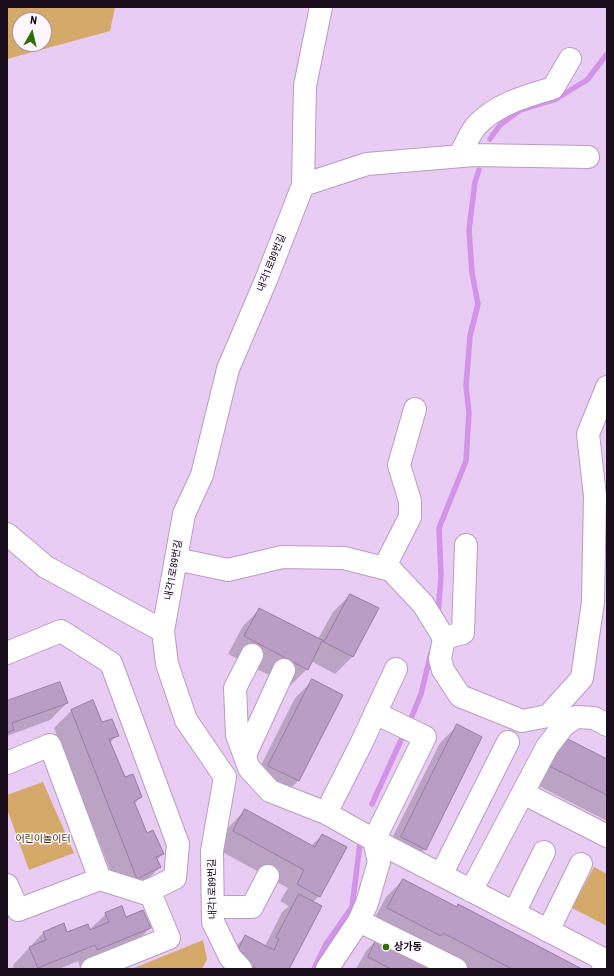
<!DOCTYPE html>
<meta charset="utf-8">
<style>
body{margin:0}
#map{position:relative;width:614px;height:976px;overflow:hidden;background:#e9ccf4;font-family:"Roboto Condensed",sans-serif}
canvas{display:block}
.frame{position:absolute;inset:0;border:8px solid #180e1c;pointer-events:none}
.north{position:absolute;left:12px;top:12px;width:40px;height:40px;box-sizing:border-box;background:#fcf6ff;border:1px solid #a199a4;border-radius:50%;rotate:8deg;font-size:11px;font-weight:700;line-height:16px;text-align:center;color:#180e1c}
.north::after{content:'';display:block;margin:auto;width:14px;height:18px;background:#306f04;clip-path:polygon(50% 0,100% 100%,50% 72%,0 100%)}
</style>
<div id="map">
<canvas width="614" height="976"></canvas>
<div class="frame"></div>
<div class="north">N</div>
</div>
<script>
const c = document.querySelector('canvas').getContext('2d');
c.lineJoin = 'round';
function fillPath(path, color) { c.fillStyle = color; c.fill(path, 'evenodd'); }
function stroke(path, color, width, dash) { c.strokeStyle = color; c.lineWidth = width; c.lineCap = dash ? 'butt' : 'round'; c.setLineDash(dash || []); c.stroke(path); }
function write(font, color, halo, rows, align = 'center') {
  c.font = font + ' "Roboto Condensed","Noto Sans KR",sans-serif'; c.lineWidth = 3; c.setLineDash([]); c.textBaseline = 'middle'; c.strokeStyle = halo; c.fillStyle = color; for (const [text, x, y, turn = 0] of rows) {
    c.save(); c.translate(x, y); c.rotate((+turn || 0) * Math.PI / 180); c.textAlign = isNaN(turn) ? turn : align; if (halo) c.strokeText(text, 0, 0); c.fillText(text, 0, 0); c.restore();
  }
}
fillPath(new Path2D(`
 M 7,7 L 115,7 L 110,31 L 7,59 ZM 20,20 L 44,20 L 44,44 L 20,44 Z
 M 43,782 L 74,853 L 29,870 L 7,809 L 7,795 Z
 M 594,867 L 607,874 L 607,926 L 572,908 Z
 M 203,940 L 207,959 L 202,969 L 132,969 Z`), '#d4a969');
fillPath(new Path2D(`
 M 350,595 L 377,609 L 352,657 L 335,674 L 311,661 L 307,669 L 290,686 L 228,654 L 243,626 L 260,609 L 318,639 L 333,612 Z
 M 312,681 L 341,695 L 298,781 L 281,798 L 252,783 L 295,698 Z
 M 7,702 L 67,703 L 50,720 L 7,736 Z
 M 71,711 L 102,723 L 117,735 L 110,743 L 124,779 L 141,797 L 134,804 L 146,834 L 163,854 L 157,860 L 160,867 L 143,884 L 120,895 L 54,728 Z
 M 457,726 L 425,849 L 408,866 L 384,854 L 440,743 Z
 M 543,753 L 607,760 L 607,821 L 529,781 Z
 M 245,810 L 311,846 L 322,835 L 319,896 L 313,902 L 288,969 L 225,969 L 222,967 L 229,953 L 246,936 L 265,946 L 282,912 L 289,906 L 280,901 L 288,888 L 217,849 L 228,828 Z
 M 403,880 L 580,969 L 463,969 L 371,925 L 386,897 Z
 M 106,914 L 126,918 L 150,928 L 133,945 L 80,967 L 78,961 L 59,969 L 14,969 L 13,965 L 43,933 L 67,934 L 89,930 Z
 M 378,938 L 439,969 L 356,969 L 366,951 Z`), '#0003');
stroke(new Path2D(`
 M 490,139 L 500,125 L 520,110 L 556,99 L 587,80 L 607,54
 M 438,615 L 441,576 L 439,528 L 466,461 L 469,413 L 466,386 L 470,336 L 478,304 L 472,273 L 469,230 L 475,182 L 479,170
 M 410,721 L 421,694 L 431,653
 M 372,804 L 402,738
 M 314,969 L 326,944 L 352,907 L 360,843`), '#d293e8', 5.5);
const building = new Path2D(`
 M 350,594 L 379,608 L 353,657 L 322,641 L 308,670 L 244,636 L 259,608 L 324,641 Z
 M 312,679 L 343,695 L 299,781 L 268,766 Z
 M 60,682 L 68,703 L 12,723 L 14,730 L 7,733 L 7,701 Z
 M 93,700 L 102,722 L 112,719 L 119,736 L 109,739 L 125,777 L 133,774 L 142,797 L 134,801 L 147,833 L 153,830 L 164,854 L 156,857 L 161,867 L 137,879 L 71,710 Z
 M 457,724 L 482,737 L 426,850 L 401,837 Z
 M 560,735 L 607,759 L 607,795 L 545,764 Z
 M 245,809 L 315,847 L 322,834 L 347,847 L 320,897 L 297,884 L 304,870 L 233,831 Z
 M 403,879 L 457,907 L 458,904 L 582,969 L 512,969 L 443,933 L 441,936 L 387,908 Z
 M 299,894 L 322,906 L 289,969 L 257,969 L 245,962 L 243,953 L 238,950 L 245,935 L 274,950 L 279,939 L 276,938 Z
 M 122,906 L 126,917 L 143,910 L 151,928 L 97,950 L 95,945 L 38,968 L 29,947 L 46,940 L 43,932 L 64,923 L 67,932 L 88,924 L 90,930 L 109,922 L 105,913 Z
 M 378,937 L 441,969 L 391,969 L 368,957 Z`);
fillPath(building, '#b99dc4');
stroke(building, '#977ca1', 1);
const minor = new Path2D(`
 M 459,156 C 465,147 469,134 476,126 C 496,104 526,96 553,88 L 570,59
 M 303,185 L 367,164 L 474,155 L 588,157
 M 7,534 L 46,567 L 163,631
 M 176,559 L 228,570 L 282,557 L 344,558 L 391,570 L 423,604 L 444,638 L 440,659 L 443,670 L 460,696 L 522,721 L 548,716 L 582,678 L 593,602 L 595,496 L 588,434 L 607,387
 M 384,568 L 410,517 L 410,501 L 399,465 L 415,409
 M 444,638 L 463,633 L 466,545
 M 7,653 L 61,631 L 111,663 L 178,844 L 175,878 L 144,893 L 100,879 L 50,745 L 7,763
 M 252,655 L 235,688 L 237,735 L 249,768 L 270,791 L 326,813
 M 396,669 L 361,744 L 326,813 L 374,840 L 599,957 L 606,969
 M 245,755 L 284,670
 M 523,793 L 607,836
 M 441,875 L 508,742
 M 7,885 L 18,910 L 100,879
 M 471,891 L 547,747 L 564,725 L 576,717 L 594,718 L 607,725
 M 213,907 L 252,907 L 268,876
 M 514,913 L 544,852
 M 359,921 L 456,969
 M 548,931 L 581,864
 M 92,969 L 169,938 L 149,890
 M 241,969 L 230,957 L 213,922 L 212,851 L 225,777 L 186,720 L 167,664 L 163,631 L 184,514 L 202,475 L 228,369 L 266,280 L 303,185 L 305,86 L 321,7
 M 327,969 L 359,921 L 367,903 L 379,862 L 374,840 L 425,737 L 375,713`);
stroke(minor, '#b89cc2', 24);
stroke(minor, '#fff', 22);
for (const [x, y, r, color] of [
 [386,947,4,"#306f04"]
]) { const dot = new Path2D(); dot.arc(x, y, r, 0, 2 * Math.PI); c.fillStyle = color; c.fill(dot); stroke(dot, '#fcf6ff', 1.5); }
write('10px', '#180e1c', '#fcf6ff', [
 ["내각1로89번길",272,263,-68],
 ["내각1로89번길",174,570,-80],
 ["내각1로89번길",213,889,-91]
]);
write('10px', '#4d3509', '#fcf6ff', [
 ["어린이놀이터",43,839]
]);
write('bold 10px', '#180e1c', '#fcf6ff', [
 ["상가동",394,947]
], 'left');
</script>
